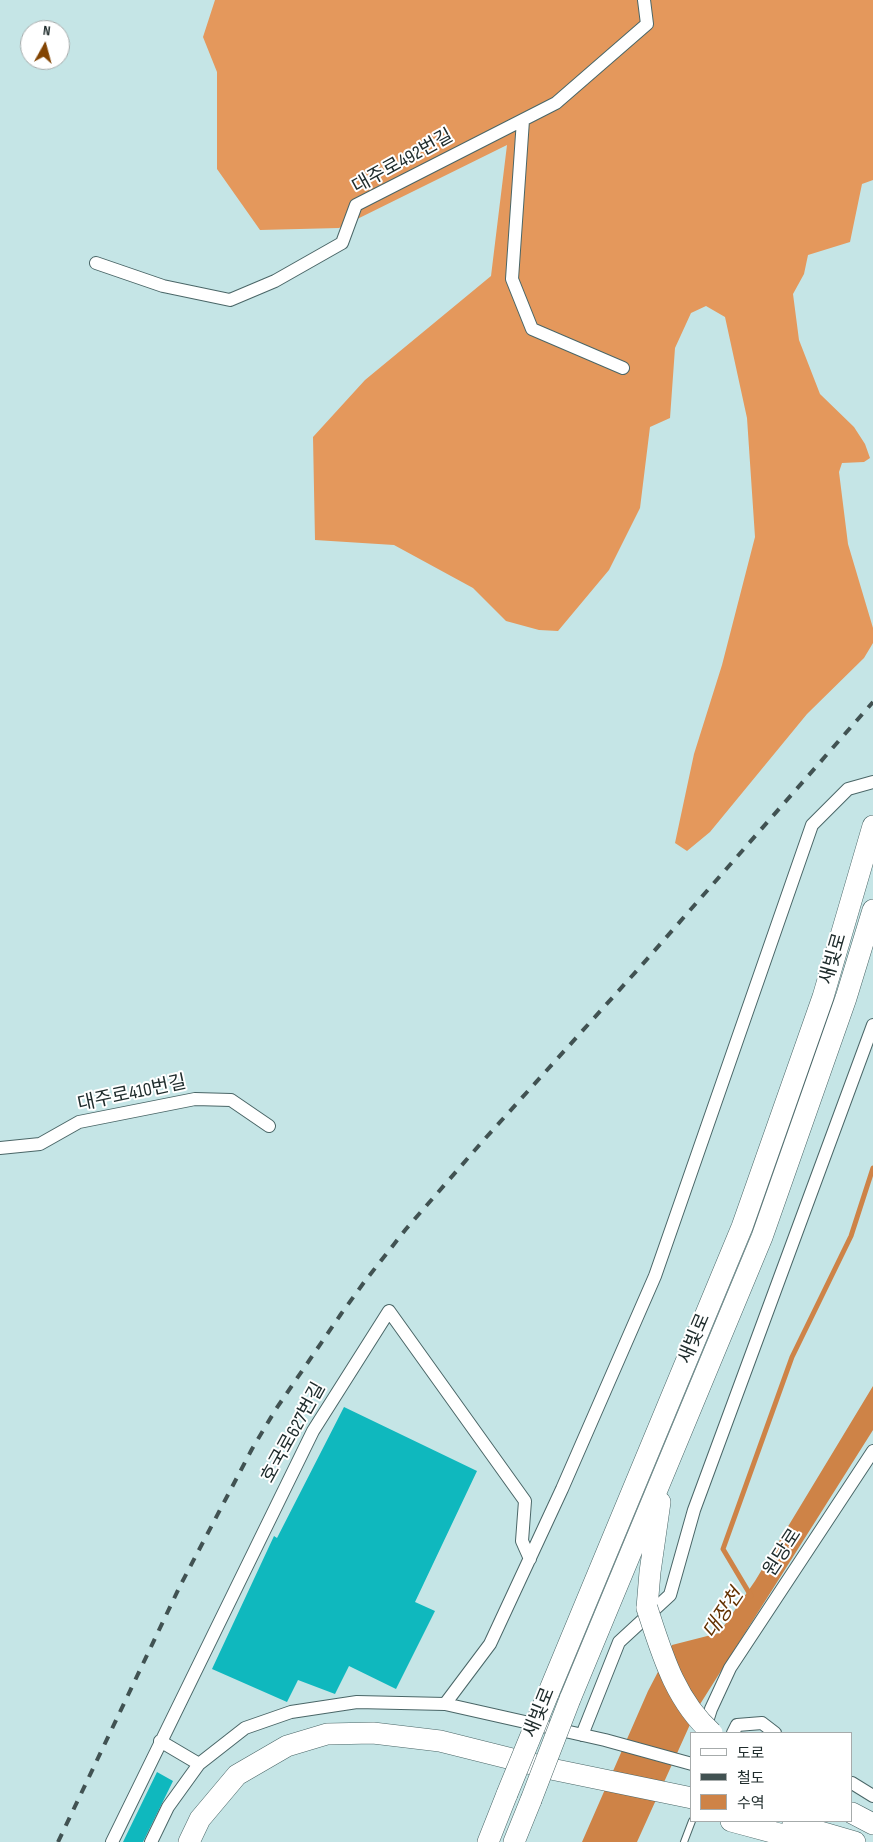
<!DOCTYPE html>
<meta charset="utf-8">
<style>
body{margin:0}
#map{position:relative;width:873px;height:1842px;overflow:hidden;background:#c5e5e6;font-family:"Sofia Sans Condensed","Noto Sans KR",sans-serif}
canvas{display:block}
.legend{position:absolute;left:690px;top:1732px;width:162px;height:90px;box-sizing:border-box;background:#fff;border:1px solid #a6abab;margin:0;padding:6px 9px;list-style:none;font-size:15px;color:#202d2d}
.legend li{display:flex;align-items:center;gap:10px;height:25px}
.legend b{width:25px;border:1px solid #a6abab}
.north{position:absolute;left:20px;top:20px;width:50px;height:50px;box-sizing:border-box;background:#fff;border:1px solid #a6abab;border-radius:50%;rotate:7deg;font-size:14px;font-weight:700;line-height:20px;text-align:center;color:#202d2d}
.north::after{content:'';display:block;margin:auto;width:18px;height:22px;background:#824402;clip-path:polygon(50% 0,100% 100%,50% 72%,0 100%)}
</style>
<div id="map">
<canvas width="873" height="1842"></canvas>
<ul class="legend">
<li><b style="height:6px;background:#fff"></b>도로</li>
<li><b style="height:6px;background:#415252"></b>철도</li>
<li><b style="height:14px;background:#ce8347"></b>수역</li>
</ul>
<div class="north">N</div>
</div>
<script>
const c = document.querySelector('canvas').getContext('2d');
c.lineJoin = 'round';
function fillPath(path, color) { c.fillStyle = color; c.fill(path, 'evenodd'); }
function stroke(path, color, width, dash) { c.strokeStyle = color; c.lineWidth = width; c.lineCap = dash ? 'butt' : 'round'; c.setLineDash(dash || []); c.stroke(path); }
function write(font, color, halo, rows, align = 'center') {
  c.font = font + ' "Sofia Sans Condensed","Noto Sans KR",sans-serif'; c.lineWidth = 4; c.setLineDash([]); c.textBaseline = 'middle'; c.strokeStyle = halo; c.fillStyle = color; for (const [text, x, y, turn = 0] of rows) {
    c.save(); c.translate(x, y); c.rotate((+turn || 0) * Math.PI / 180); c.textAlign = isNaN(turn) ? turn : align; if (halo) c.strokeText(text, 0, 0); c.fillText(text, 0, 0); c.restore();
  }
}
fillPath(new Path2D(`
 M 215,0 L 873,0 L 873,180 L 862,184 L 850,242 L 808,255 L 804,274 L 793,294 L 799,340 L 820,394 L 854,427 L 865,444 L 870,458 L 864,462 L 842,463 L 839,472 L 848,544 L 873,628 L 873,643 L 864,658 L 807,714 L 710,832 L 687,851 L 675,843 L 694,754 L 722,665 L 755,537 L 747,418 L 725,317 L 706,306 L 691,313 L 675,348 L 670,418 L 650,427 L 640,508 L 609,570 L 558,631 L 539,630 L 506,621 L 473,588 L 394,545 L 315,540 L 313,437 L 365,380 L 491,276 L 507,145 L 339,228 L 260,230 L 217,169 L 217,72 L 203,37 Z`), '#e4985c');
fillPath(new Path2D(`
 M 873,1386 L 873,1430 L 697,1709 L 637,1842 L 582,1842 L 648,1691 L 672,1645 L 719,1633 L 755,1581 Z`), '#ce8347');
stroke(new Path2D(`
 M 751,1596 L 723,1549 L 792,1357 L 851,1236 L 873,1168`), '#ce8347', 5);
fillPath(new Path2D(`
 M 344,1407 L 477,1471 L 415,1602 L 435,1611 L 396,1689 L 349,1666 L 335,1694 L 298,1680 L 287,1702 L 212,1669 L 274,1536 L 277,1538 Z
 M 157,1772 L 173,1781 L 143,1842 L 123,1842 Z`), '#0fb8be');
const service = new Path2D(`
 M 684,1842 L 692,1821`);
const minor = new Path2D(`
 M 523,120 L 512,279 L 532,329 L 623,368
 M 96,263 L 163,286 L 230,300 L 275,281 L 342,243 L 356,205 L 556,103 L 647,24 L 644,0
 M 0,1148 L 40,1144 L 79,1122 L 195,1099 L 231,1100 L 269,1126
 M 445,1704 L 490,1644 L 562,1489 L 655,1276 L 812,825 L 848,789 L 873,782
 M 704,1731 L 711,1709 L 730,1668 L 873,1451
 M 733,1733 L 737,1725 L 762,1723 L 775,1733
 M 582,1735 L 619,1642 L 670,1595 L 694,1510 L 873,1025
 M 160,1741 L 199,1764
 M 852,1783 L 873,1796
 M 112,1842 L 313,1431 L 389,1311 L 525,1501 L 522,1541 L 530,1559
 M 151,1842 L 168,1807 L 199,1764 L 245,1728 L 291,1712 L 357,1702 L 445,1704 L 605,1740 L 692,1764`);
const trunk = new Path2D(`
 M 647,1608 L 650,1572 L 660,1502
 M 548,1694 L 742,1227 L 823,997 L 873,826
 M 570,1699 L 762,1237 L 846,998 L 873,910
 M 852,1813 L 873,1824
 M 731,1821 L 809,1842
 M 793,1824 L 855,1842
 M 189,1842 L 200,1819 L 237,1775 L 287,1746 L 327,1734 L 373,1733 L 440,1741 L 556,1770 L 692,1798
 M 488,1842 L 507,1794
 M 514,1842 L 531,1800`);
stroke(service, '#4a6667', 8);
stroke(minor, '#4a6667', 14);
stroke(trunk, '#4a6667', 22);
stroke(service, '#fff', 6);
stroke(minor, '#fff', 12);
stroke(trunk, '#fff', 21);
stroke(new Path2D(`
 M 58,1842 L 180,1586 L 252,1449 L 276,1409 L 341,1314 L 365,1281 L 406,1229 L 482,1142 L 641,966 L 873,702`), '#415252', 4, [9, 9]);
const trunkBridge = new Path2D(`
 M 647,1608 C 662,1654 675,1700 712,1733
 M 507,1794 L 548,1694
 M 531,1800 L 570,1699`);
stroke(trunkBridge, '#4a6667', 22, []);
stroke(trunkBridge, '#fff', 21);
write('19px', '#202d2d', '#fff', [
 ["대주로492번길",403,162,-29],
 ["새빛로",834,959,-74],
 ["대주로410번길",132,1094,-12],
 ["새빛로",695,1339,-67],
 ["호국로627번길",294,1433,-61],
 ["원당로",783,1553,-57],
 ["새빛로",540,1713,-68]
]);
write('italic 20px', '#623100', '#fff', [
 ["대장천",724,1614,-56]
]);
</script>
